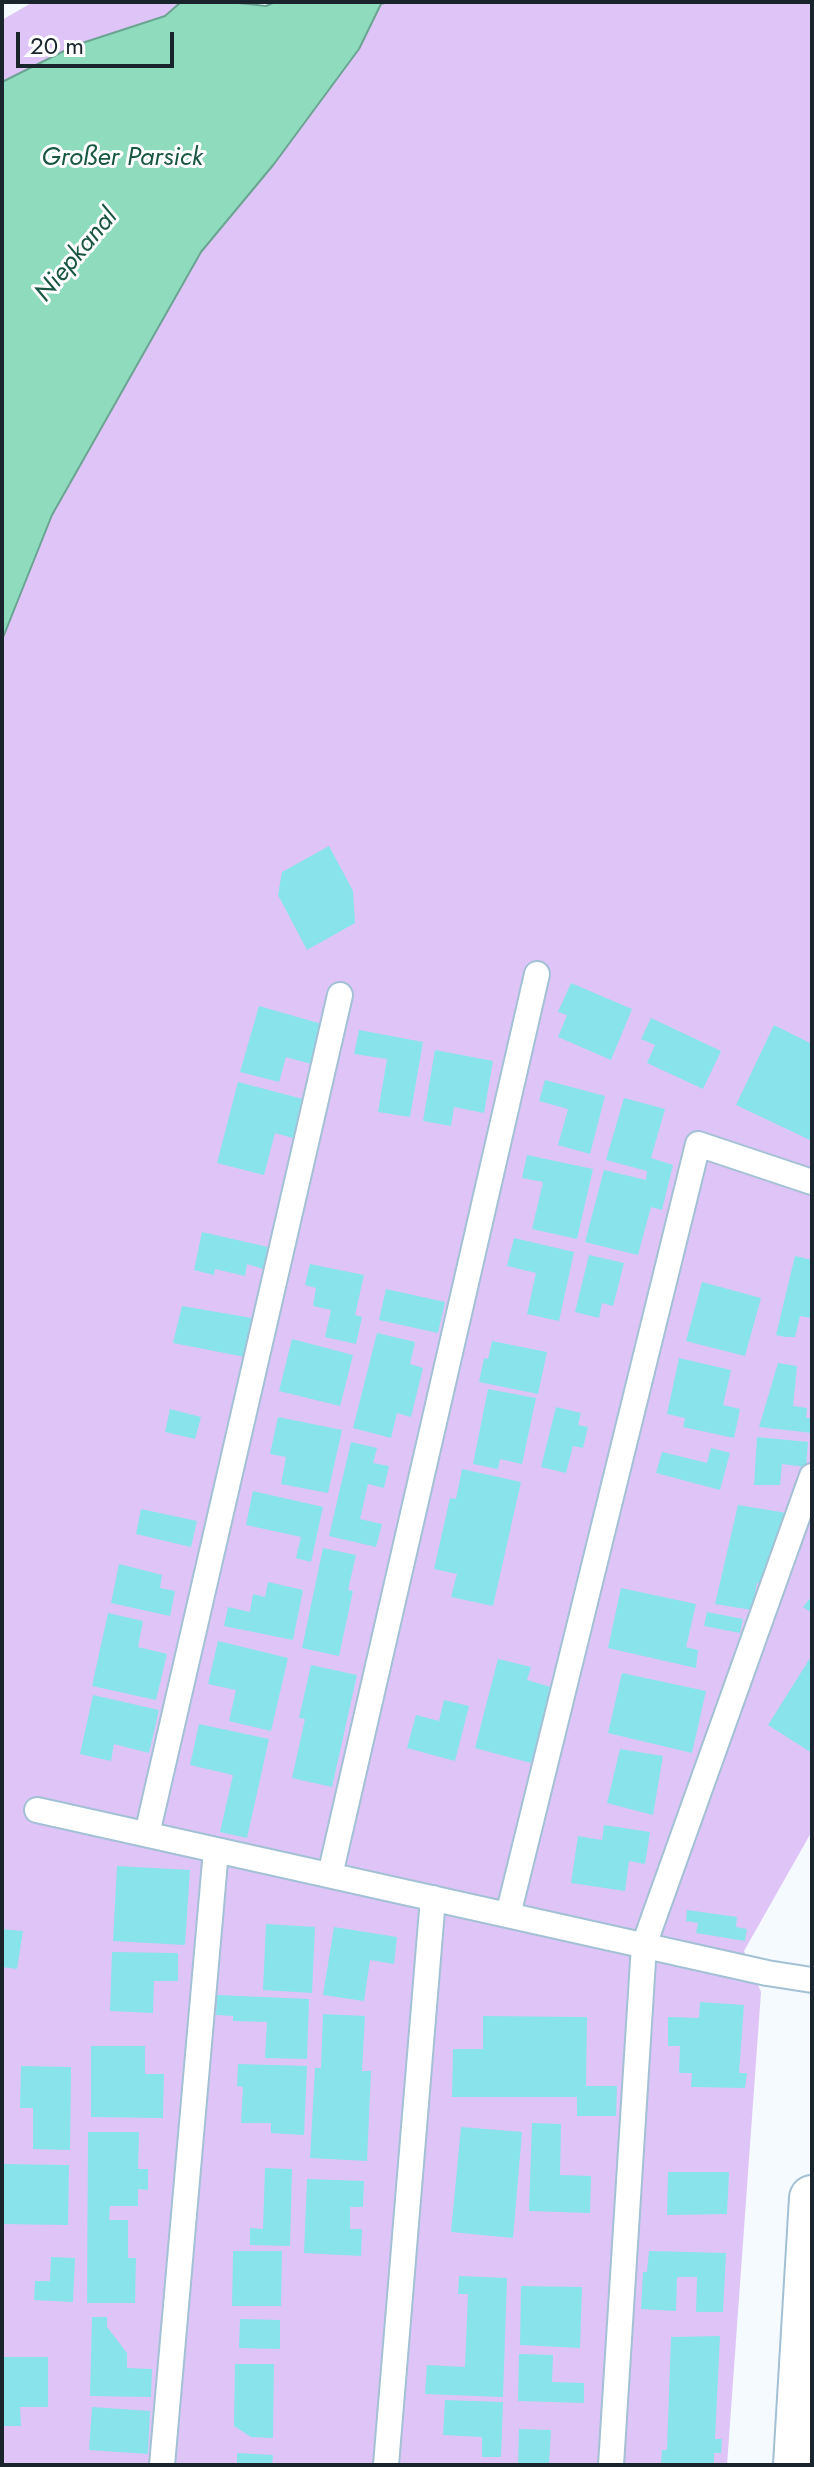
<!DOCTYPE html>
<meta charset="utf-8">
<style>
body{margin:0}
#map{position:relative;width:814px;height:2467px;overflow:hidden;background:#f4faff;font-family:Jost,sans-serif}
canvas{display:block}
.frame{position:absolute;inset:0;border:4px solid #19242c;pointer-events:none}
.scale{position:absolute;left:16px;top:32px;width:158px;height:36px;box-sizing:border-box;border:4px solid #19242c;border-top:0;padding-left:10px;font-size:24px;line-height:28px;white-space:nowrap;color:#19242c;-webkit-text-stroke:6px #fff;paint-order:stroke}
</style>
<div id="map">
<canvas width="814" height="2467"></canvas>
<div class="frame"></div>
<div class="scale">20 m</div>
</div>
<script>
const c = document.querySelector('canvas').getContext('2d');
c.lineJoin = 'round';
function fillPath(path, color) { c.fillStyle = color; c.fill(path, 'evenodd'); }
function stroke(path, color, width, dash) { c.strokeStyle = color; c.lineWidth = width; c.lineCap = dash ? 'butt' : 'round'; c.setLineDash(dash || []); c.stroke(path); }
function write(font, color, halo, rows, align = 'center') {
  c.font = font + ' Jost,sans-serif'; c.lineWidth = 6; c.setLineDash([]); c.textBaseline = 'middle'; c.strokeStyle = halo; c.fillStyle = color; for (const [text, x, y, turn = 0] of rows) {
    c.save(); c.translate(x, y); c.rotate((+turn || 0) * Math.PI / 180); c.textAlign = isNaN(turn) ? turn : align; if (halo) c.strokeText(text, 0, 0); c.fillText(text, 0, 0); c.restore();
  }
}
fillPath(new Path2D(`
 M 33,2 L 181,2 L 165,16 L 76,45 L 2,82 L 2,20 Z
 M 387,2 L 812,2 L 812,1831 L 744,1951 L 761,1992 L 727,2465 L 2,2465 L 2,640 L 52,515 L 201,252 L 274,164 L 359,49 L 381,4 Z`), '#dfc5f7');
const water = new Path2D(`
 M 181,2 L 230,2 L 266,6 L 275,2 L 387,2 L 381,4 L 359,49 L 274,164 L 201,252 L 52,515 L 2,640 L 2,82 L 76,45 L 165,16 Z`);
fillPath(water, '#8edbbe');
stroke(water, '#6ba492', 2);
fillPath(new Path2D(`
 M 329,846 L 353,891 L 355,923 L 307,950 L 278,895 L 282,872 Z
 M 571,983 L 632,1009 L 611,1060 L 558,1037 L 567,1015 L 558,1012 Z
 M 259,1006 L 322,1024 L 311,1064 L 286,1057 L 279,1082 L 240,1072 Z
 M 651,1018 L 721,1051 L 703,1089 L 647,1063 L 655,1045 L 641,1039 Z
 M 774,1025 L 812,1044 L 812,1141 L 736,1105 Z
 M 359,1030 L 423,1042 L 410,1117 L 378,1112 L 387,1059 L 354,1054 Z
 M 435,1050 L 493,1061 L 484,1113 L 454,1107 L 451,1126 L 423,1121 Z
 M 545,1080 L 605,1096 L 590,1154 L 558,1145 L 568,1109 L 539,1101 Z
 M 238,1082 L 303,1099 L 293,1138 L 275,1133 L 264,1175 L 217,1163 Z
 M 624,1098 L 665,1109 L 651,1158 L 673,1165 L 662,1210 L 651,1207 L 638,1255 L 585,1242 L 604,1170 L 646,1180 L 647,1171 L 606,1160 Z
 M 527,1155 L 593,1169 L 577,1239 L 532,1229 L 543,1182 L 522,1178 Z
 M 202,1232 L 268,1247 L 263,1269 L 247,1264 L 245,1276 L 215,1269 L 214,1275 L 194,1270 Z
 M 514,1238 L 574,1252 L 559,1321 L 527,1314 L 536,1273 L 507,1266 Z
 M 589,1255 L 624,1263 L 613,1306 L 602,1303 L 599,1318 L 575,1312 Z
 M 795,1256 L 812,1260 L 812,1318 L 800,1316 L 795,1337 L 785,1337 L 776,1335 Z
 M 310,1264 L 364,1275 L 355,1315 L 362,1317 L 356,1344 L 325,1337 L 331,1310 L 313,1306 L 316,1288 L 305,1285 Z
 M 702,1282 L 761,1298 L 745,1356 L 686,1341 Z
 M 386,1289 L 445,1302 L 438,1333 L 379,1320 Z
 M 182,1306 L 252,1318 L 245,1357 L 173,1343 Z
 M 377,1333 L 415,1342 L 410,1364 L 423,1368 L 411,1417 L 397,1413 L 391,1438 L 353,1428 Z
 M 292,1339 L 353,1355 L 340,1406 L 279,1391 Z
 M 492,1341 L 547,1352 L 538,1394 L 479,1382 L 484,1358 L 488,1359 Z
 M 679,1358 L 731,1370 L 723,1405 L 740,1409 L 734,1438 L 683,1427 L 685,1418 L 667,1414 Z
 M 778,1363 L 797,1366 L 793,1406 L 807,1408 L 806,1418 L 812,1418 L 812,1433 L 759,1427 Z
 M 488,1389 L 536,1398 L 522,1464 L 500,1459 L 498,1469 L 473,1464 Z
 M 556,1407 L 581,1413 L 578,1425 L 588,1427 L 583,1448 L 573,1446 L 566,1473 L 541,1467 Z
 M 170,1409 L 201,1417 L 195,1439 L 165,1432 Z
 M 278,1417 L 342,1430 L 328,1493 L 281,1484 L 286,1457 L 270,1454 Z
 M 757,1437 L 808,1442 L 806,1467 L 782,1464 L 780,1485 L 754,1485 Z
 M 351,1442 L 377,1448 L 373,1463 L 389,1466 L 384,1488 L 368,1484 L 360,1519 L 382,1524 L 376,1547 L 329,1536 Z
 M 711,1448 L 730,1453 L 720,1490 L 656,1473 L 662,1452 L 707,1463 Z
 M 462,1469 L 521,1482 L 493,1606 L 451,1597 L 457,1574 L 434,1569 L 450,1498 L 456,1499 Z
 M 253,1491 L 323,1507 L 311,1562 L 296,1558 L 301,1537 L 246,1525 Z
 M 738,1505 L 787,1513 L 772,1584 L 757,1583 L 752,1610 L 715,1604 Z
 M 141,1509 L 197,1521 L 191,1547 L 136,1534 Z
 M 323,1548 L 356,1555 L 348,1590 L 353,1591 L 339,1656 L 302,1648 Z
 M 119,1564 L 162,1575 L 160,1588 L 175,1591 L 170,1616 L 111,1603 Z
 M 268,1582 L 303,1590 L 293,1640 L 224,1626 L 228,1607 L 250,1612 L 253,1594 L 265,1597 Z
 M 621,1588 L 696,1604 L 686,1647 L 698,1650 L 696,1668 L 608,1648 Z
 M 812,1596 L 812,1613 L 803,1607 Z
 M 707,1612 L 743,1619 L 740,1633 L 704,1626 Z
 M 108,1613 L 143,1621 L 138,1647 L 167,1654 L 156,1700 L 92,1686 Z
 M 218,1641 L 288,1658 L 271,1731 L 229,1721 L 236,1690 L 208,1684 Z
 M 812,1655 L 812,1753 L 768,1725 Z
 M 498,1659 L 531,1667 L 527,1680 L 551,1687 L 531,1763 L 475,1748 Z
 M 311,1665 L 357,1675 L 332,1787 L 292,1778 L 305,1719 L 299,1718 Z
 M 622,1673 L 706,1691 L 692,1753 L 608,1733 Z
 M 93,1695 L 159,1710 L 149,1753 L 114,1744 L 111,1761 L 80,1754 Z
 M 444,1700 L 469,1706 L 455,1761 L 407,1748 L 416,1715 L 439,1721 Z
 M 199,1724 L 269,1739 L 247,1838 L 220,1832 L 233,1775 L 190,1765 Z
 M 620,1749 L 663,1756 L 653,1815 L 607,1803 Z
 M 604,1825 L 650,1832 L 645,1864 L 629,1861 L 625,1891 L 571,1883 L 578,1836 L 602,1840 Z
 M 117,1866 L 190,1870 L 185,1945 L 113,1941 Z
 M 687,1910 L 737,1917 L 736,1927 L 747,1929 L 745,1941 L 696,1933 L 698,1923 L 686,1921 Z
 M 266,1924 L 315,1927 L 312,1993 L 263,1990 Z
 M 334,1927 L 397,1937 L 394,1964 L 370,1960 L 364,2001 L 323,1995 Z
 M 2,1929 L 23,1931 L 17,1969 L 2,1967 Z
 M 112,1952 L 178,1953 L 178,1981 L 154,1981 L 153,2013 L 110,2011 Z
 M 217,1995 L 309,1999 L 307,2059 L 265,2058 L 267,2022 L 233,2021 L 233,2016 L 216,2015 Z
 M 700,2002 L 744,2005 L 739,2073 L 747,2073 L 745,2088 L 691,2087 L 692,2073 L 679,2073 L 680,2046 L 668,2046 L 668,2017 L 699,2018 Z
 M 323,2014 L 365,2016 L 362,2071 L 371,2071 L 367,2161 L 310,2158 L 315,2068 L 321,2068 Z
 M 483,2016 L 587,2017 L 586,2086 L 617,2086 L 616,2116 L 577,2116 L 577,2097 L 452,2097 L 453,2049 L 483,2049 Z
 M 91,2046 L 145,2046 L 145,2074 L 164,2074 L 163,2118 L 91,2117 Z
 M 238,2064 L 307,2066 L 304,2135 L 271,2133 L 271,2123 L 241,2123 L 243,2087 L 237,2086 Z
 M 21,2066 L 71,2067 L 70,2150 L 33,2149 L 33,2108 L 20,2108 Z
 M 532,2123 L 561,2124 L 560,2175 L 591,2176 L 590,2213 L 529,2211 Z
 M 461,2127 L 522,2132 L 513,2238 L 451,2232 Z
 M 88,2132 L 139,2132 L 138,2169 L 148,2169 L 148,2190 L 138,2189 L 138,2206 L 110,2206 L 109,2220 L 128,2220 L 128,2258 L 136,2258 L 135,2303 L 87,2303 Z
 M 2,2164 L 69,2165 L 68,2225 L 2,2224 Z
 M 265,2168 L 292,2169 L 290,2246 L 250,2245 L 250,2228 L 263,2229 Z
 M 668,2172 L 729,2172 L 727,2214 L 667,2215 Z
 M 307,2179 L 364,2181 L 363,2207 L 350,2207 L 350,2229 L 362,2229 L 361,2256 L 304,2253 Z
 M 233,2251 L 282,2251 L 281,2306 L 232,2306 Z
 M 649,2251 L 726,2253 L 723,2312 L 696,2312 L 697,2277 L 677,2277 L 676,2311 L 641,2309 L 643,2272 L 647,2272 Z
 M 51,2257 L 75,2258 L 73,2302 L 34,2300 L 35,2281 L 50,2281 Z
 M 459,2276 L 507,2278 L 503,2397 L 425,2394 L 427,2365 L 465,2367 L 468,2294 L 458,2294 Z
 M 521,2286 L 582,2287 L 580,2348 L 520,2345 Z
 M 92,2317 L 107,2317 L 107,2327 L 127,2353 L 127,2368 L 152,2369 L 151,2397 L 90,2396 Z
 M 240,2319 L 280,2320 L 280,2349 L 239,2348 Z
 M 720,2336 L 715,2439 L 722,2439 L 721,2453 L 714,2453 L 714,2465 L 661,2465 L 662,2450 L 667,2450 L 671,2337 Z
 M 519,2354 L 553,2355 L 552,2382 L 584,2383 L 584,2403 L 518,2401 Z
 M 2,2357 L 48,2357 L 48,2407 L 20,2407 L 21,2426 L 2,2426 Z
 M 235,2364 L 274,2364 L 273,2438 L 251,2437 L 234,2426 Z
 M 445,2400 L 503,2402 L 501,2457 L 482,2457 L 482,2437 L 443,2435 Z
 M 92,2407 L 150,2411 L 148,2454 L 89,2450 Z
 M 519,2429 L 551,2430 L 549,2465 L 518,2465 Z
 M 237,2453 L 273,2455 L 272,2465 L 237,2465 Z`), '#89e3eb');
const lane = new Path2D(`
 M 37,1810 L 767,1973 L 812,1980
 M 147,1834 L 340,995
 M 330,1875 L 537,974
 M 508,1915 L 698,1144 L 812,1182
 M 162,2465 L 216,1850
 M 386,2465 L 433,1898
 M 611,2465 L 644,1945 L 812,1476`);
const street = new Path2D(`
 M 796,2465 L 812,2198`);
stroke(lane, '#a3c0d5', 28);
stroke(street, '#a3c0d5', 48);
stroke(lane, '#fff', 24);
stroke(street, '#fff', 44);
write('italic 26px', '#195643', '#fff', [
 ["Großer Parsick",122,159],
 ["Niepkanal",77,256,-50]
]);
</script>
